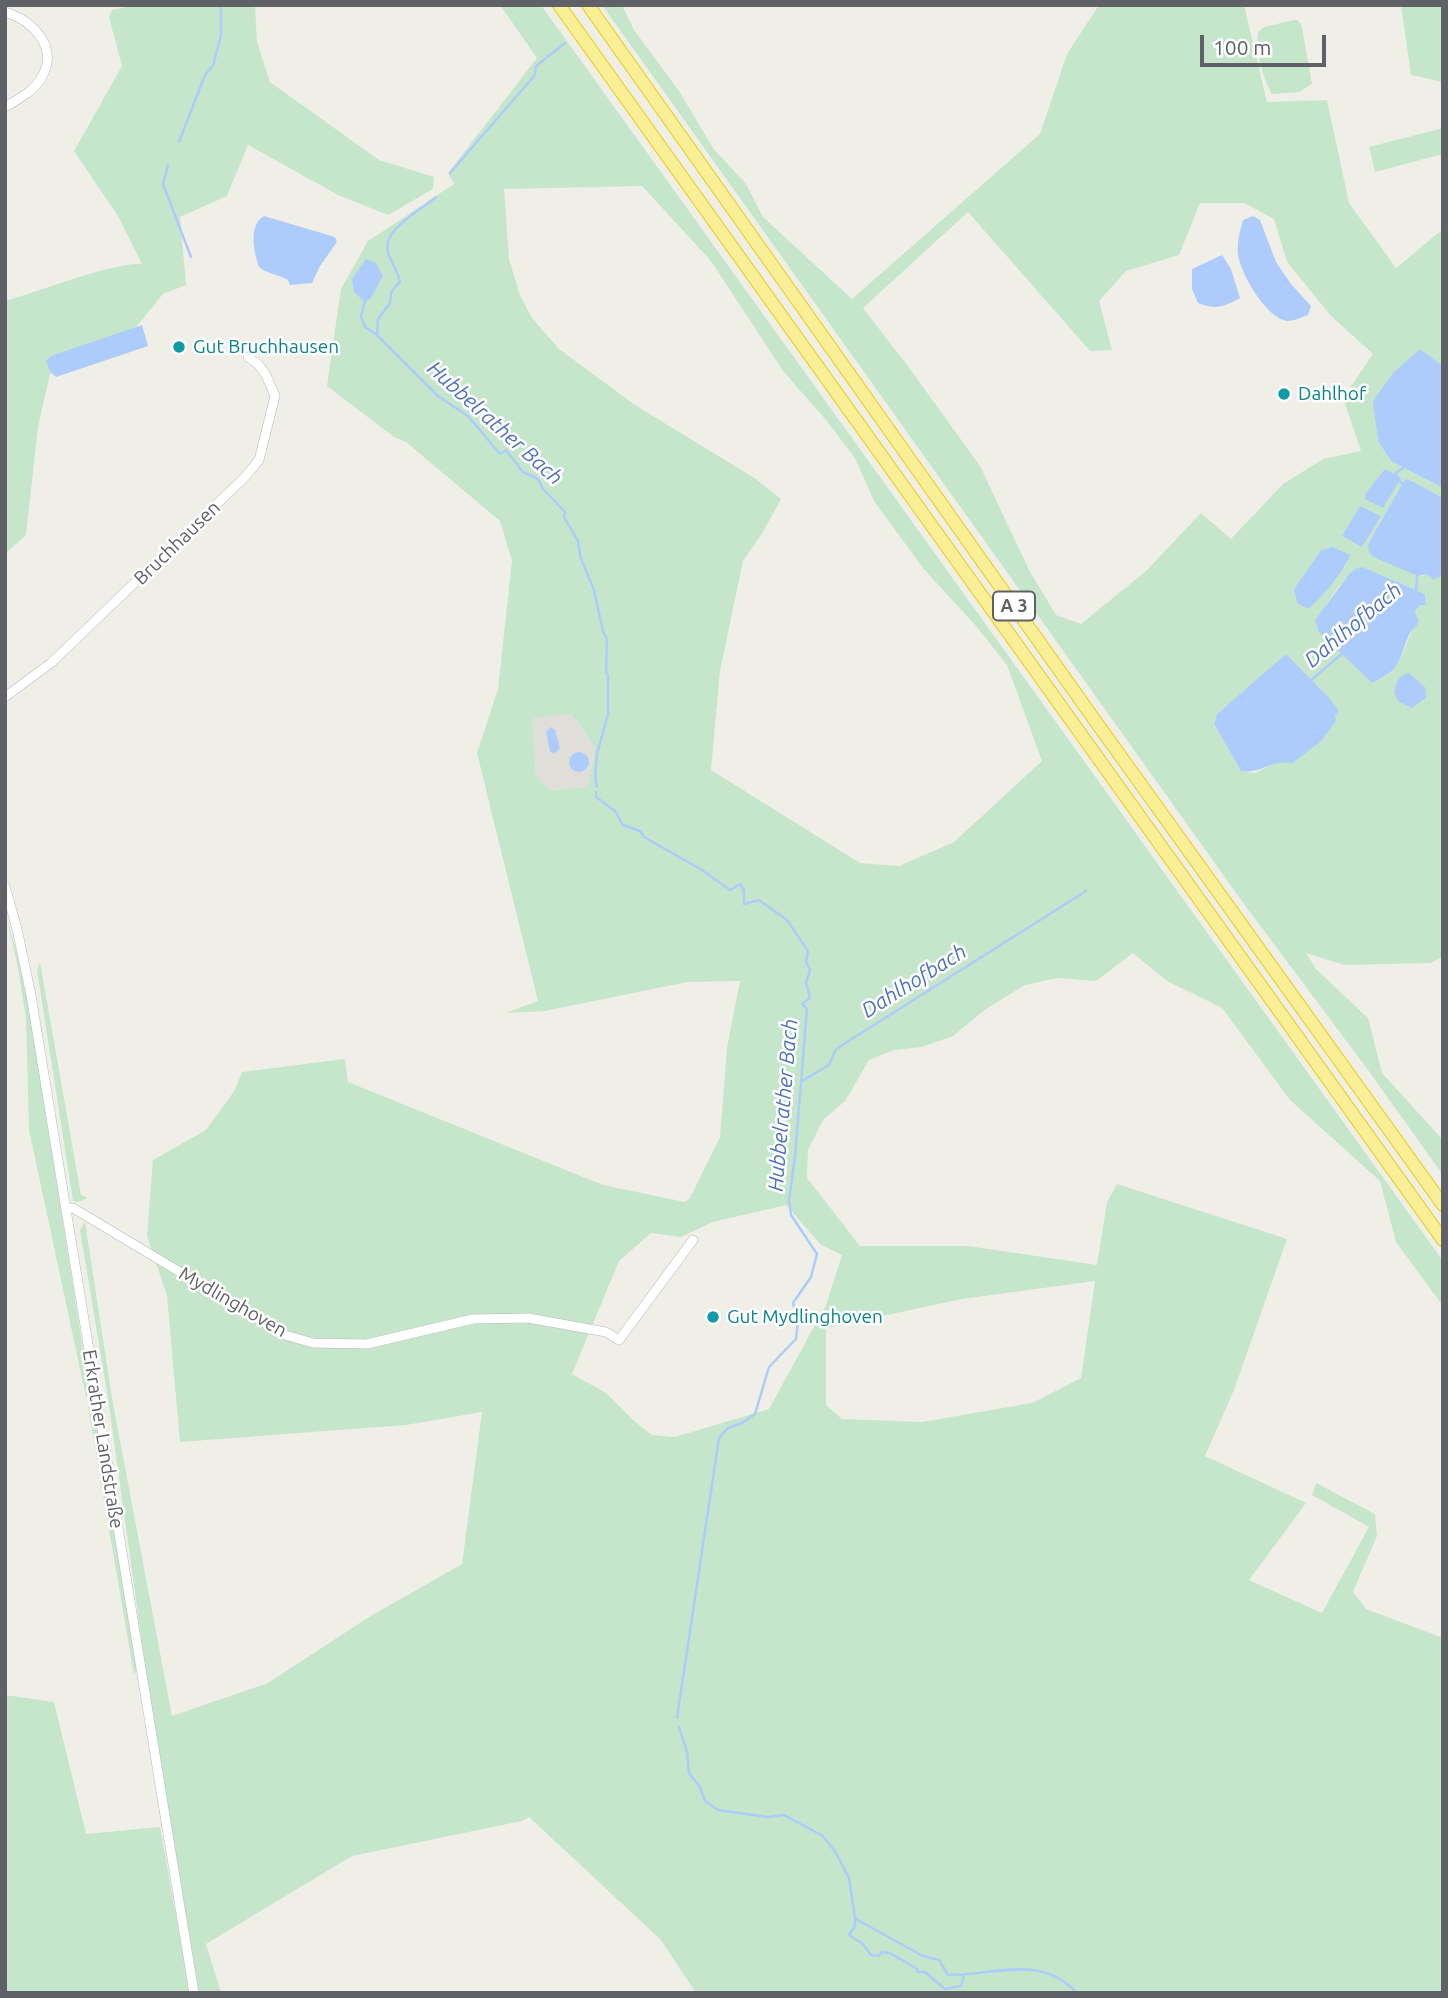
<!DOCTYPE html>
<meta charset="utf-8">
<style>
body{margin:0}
#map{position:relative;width:1448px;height:1998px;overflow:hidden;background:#f0efe7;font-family:Ubuntu,sans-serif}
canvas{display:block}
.frame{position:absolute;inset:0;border:7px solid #5f6167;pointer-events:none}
.scale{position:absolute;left:1200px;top:35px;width:126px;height:32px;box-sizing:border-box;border:4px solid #5f6167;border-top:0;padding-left:9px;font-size:21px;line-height:24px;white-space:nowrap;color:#5f6167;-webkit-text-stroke:5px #fff;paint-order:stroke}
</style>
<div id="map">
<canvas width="1448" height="1998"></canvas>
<div class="frame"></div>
<div class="scale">100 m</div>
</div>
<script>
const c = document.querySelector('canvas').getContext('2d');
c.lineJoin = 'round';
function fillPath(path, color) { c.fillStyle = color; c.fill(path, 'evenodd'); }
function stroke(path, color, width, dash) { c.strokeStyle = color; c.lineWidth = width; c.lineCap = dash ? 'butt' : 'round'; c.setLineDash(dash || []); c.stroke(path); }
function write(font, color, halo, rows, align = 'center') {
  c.font = font + ' Ubuntu,sans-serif'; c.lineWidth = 5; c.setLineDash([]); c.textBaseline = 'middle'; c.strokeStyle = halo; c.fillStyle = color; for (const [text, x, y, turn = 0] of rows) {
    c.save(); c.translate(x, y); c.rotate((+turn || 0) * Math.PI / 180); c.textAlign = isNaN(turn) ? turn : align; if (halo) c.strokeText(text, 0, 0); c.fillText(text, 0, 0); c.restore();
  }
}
fillPath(new Path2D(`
 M 572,714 L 595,747 L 588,787 L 549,790 L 536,776 L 532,717 Z`), '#dfded9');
fillPath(new Path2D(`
 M 136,5 L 255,5 L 257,42 L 270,82 L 379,160 L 434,177 L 433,189 L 388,215 L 338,195 L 248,145 L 227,196 L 180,217 L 186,285 L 163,294 L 137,326 L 50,374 L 38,427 L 26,535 L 5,554 L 5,301 C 37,292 113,262 142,264 L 118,216 L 74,151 L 122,66 L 109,17 L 112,10 Z
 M 500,5 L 541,5 L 1443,1261 L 1443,1306 L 1396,1242 L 1380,1181 L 1290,1100 L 1222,1008 L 1167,981 L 1133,953 L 1096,981 L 1058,978 L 1025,985 L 986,1009 L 953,1036 L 922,1047 L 894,1050 L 869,1060 L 845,1101 L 823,1120 L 808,1150 L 807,1178 L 860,1246 L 968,1246 L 1097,1265 L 1107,1202 L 1117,1184 L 1287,1239 L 1234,1390 L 1205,1456 L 1306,1503 L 1249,1580 L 1322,1613 L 1369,1527 L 1312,1495 L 1316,1483 L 1375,1514 L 1377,1536 L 1353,1592 L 1366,1609 L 1443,1638 L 1443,1993 L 696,1993 L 661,1940 L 529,1817 L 522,1821 L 352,1856 L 206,1944 L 221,1993 L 199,1993 L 155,1737 L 109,1405 L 80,1230 L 85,1222 L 113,1404 L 172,1716 L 268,1683 L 369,1617 L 462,1564 L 482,1412 L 406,1425 L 180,1442 L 167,1296 L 147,1236 L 153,1160 L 206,1130 L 235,1090 L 242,1072 L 345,1059 L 348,1082 L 603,1185 L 685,1202 L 690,1198 L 720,1137 L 727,1048 L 740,981 L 687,982 L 545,1011 L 506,1013 L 538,1001 L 477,753 L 498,689 L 512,561 L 500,521 L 406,442 L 394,437 L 327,386 L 341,289 L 368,241 L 454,184 L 448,173 L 537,58 ZM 642,186 L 711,261 L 783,371 L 826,420 L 855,458 L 874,501 L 923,568 L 976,626 L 1007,665 L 1042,761 L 954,842 L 899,866 L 860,863 L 711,770 L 720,671 L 743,561 L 763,532 L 781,499 L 756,479 L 635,405 L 559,349 L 532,318 L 520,295 L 509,259 L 504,189 ZM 572,714 L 595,747 L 588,787 L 549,790 L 536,776 L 532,718 ZM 786,1205 L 821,1245 L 842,1255 L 826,1305 L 769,1409 L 675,1437 L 652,1435 L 634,1421 L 606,1393 L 572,1374 L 619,1261 L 651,1233 L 681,1237 L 713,1222 ZM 1095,1281 L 1081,1378 L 1032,1403 L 922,1422 L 842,1419 L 826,1405 L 826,1328 L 962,1299 Z
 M 602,5 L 622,5 L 634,30 L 679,91 L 713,148 L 746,184 L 763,217 L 852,299 L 1040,134 L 1067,54 L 1099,5 L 1244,5 L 1267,102 L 1327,100 L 1349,203 L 1396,268 L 1443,229 L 1443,366 L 1424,354 L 1376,421 L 1378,441 L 1391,461 L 1443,488 L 1443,498 L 1410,480 L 1405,479 L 1368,545 L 1373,557 L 1422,576 L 1426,574 L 1439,577 L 1443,571 L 1443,957 L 1430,963 L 1344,965 L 1306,953 L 1316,969 L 1368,1018 L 1382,1073 L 1443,1140 L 1443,1175 L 1368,1070 L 1244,904 ZM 1200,203 L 1244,203 L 1274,219 L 1287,262 L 1331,316 L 1373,354 L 1343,398 L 1361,451 L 1323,459 L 1283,484 L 1231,539 L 1201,513 L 1146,571 L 1081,624 L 1056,615 L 1029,570 L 980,466 L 910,369 L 863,308 L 968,212 L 1090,351 L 1112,350 L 1099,301 L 1126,271 L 1179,255 ZM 1321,550 L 1346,565 L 1334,578 L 1297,603 L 1294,589 ZM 1363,567 L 1425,594 L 1426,605 L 1420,605 L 1415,613 L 1419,621 C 1416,626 1412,630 1410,635 C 1400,660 1399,671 1373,683 L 1317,628 C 1318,612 1347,570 1363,567 ZM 1265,674 L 1279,761 L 1255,773 L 1241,771 L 1214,724 L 1217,714 Z
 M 1401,5 L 1443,5 L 1443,82 L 1411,75 Z
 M 1294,20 L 1298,20 L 1302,27 L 1312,84 L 1299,92 L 1272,94 C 1263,79 1255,49 1258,32 L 1264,27 Z
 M 1443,128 L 1443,154 L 1375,172 L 1369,147 Z
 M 7,919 L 19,961 L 32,1025 L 90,1394 L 86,1397 L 29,1130 L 26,1018 L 18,968 Z
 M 40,962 L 81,1195 L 88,1198 L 78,1202 L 73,1201 L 37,970 Z
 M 88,1407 L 95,1408 L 137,1669 L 134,1675 Z
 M 5,1695 L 54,1702 L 86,1834 L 160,1827 L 190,1993 L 5,1993 Z`), '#c6e6cb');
fillPath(new Path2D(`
 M 264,216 L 335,237 L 337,242 L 320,266 L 312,283 L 290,285 L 288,280 C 280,275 267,274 259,267 C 254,252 248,225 264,216 Z
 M 1253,216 L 1260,220 L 1276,262 L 1291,284 L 1311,306 L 1308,315 C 1302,317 1294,321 1287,321 C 1267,318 1246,281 1240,263 C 1235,249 1239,234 1243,220 Z
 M 1222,255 L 1231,269 L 1240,298 C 1223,307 1217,310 1198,303 L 1192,289 L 1192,269 Z
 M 366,259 L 375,262 L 383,276 L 371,298 L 365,302 L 354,292 L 352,279 Z
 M 142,325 L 148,346 L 56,377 L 50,371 L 46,361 L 51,356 Z
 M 1420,349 L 1443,366 L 1443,488 L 1391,461 L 1378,441 L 1373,401 L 1393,373 Z
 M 1385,469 L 1401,478 L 1383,508 L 1365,499 L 1365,494 Z
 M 1405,479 L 1410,480 L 1443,498 L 1443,571 L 1439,578 L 1433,579 L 1426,574 L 1418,576 L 1373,557 L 1369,552 L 1368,545 L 1372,537 Z
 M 1360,506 L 1381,516 L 1362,547 L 1342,536 Z
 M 1333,547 L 1350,555 C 1344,571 1322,598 1308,609 L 1297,603 L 1294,589 L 1321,550 Z
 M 1363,567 L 1425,594 L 1426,605 L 1420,605 L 1415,612 L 1419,621 C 1417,627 1412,629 1409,635 C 1398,661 1402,669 1372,683 L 1319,632 L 1315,620 L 1350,573 L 1357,568 Z
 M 1286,654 L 1330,699 L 1339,711 L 1335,715 L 1336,721 L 1321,741 L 1293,763 C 1270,759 1264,774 1241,771 L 1214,724 L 1217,714 Z
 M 1409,673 L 1425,687 L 1426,698 L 1412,708 L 1399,702 L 1394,693 C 1396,683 1398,675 1409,673 Z
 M 551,727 L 555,730 L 560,748 L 554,754 L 550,751 L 546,732 Z
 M569 762a10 10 0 1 1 20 0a10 10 0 1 1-20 0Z`), '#adccfb');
stroke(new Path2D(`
 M 179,142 L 205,75 L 213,66 L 221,35 L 221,5
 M 168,165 L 163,184 L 191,257
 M 450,173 L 535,75 L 536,66 L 565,43
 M 365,301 L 361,316 L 365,327 L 377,335 L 438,396 L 468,416 L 500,454 L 506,450 L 523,472 L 538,479 L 543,489 L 565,512 L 564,517 L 578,541 L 580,556 L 594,590 L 603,631 L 607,639 L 606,672 L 608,675 L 608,714 L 597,754 L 595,777 L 597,787
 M 377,335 L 378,319 L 390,303 L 391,293 L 395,287 L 400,282 C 398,271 391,263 388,252 C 381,230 423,209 436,197
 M 1403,485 L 1395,474 L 1404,467
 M 1416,592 L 1417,575
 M 1309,682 L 1344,652
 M 596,792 L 596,797 L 615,811 L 623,825 L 640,831 L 644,837 L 702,870 L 730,890 L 740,884 L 744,890 L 744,904 L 759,900 L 787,920 L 808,951 L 806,962 L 810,970 L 806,983 L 810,998 L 802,1004 L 807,1009 L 795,1156 L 789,1200 L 791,1215 L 817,1254 L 811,1277 L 793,1303 L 798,1321 L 796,1339 L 769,1367 L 755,1414 L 742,1423 L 728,1428 L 719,1438 L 677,1718
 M 802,1081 L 829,1065 L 836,1049 L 1086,891
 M 679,1727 L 687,1752 L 689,1773 L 700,1787 L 705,1801 L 718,1810 L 768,1817 L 784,1815 L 823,1836 L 836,1853 L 849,1878 L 855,1918 L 863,1923 L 923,1956 L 939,1960 L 948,1975 C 994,1976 1040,1953 1077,1993
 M 855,1918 L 855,1926 L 849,1935 L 863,1944 L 871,1955 L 879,1956 L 882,1952 L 890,1953 L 917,1969 L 918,1972 L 925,1972 L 945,1989 L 961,1986 L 964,1975`), '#adccfb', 2.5);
const minor = new Path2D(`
 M 5,12 C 31,20 58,45 43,75 C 36,90 19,99 5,107
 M 5,697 L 51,663 L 244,478 L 259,460 L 275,396 L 266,375 L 258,364 L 248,357
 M 5,886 L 17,929 L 31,995 L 194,1993
 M 67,1209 L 73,1208 L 285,1335 L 313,1343 L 367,1344 L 473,1319 L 528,1318 L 606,1332 L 619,1340 L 693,1240`);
const highway = new Path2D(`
 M 559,5 L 1443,1240
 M 588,5 L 1091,715 L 1443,1205`);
stroke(minor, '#b7b8bd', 10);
stroke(highway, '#ebcb0c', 14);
stroke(minor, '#fff', 9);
stroke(highway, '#f8ef97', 12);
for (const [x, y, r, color] of [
 [179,347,7,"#0f9aa8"],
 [1284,394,7,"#0f9aa8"],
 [713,1317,7,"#0f9aa8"]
]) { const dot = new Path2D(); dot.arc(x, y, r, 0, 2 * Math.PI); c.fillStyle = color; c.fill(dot); stroke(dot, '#fff', 2.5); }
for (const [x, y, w] of [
 [1014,606,42]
]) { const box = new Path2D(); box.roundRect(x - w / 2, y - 14.5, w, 29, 5); c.fillStyle = '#fff'; c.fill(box); stroke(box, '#5f6167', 2); }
write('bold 18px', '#5f6167', null, [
 ["A 3",1014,606]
]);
write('19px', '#0d838f', '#fff', [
 ["Gut Bruchhausen",193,347],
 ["Dahlhof",1298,394],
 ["Gut Mydlinghoven",727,1317]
], 'left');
write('19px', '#5f6167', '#fff', [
 ["Bruchhausen",177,543,-44],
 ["Mydlinghoven",233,1302,30],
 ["Erkrather Landstraße",103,1439,81]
]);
write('italic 21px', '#4f73be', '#fff', [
 ["Hubbelrather Bach",495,423,42],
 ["Dahlhofbach",1353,625,-40],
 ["Dahlhofbach",914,981,-32],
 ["Hubbelrather Bach",783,1105,-85]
]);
</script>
